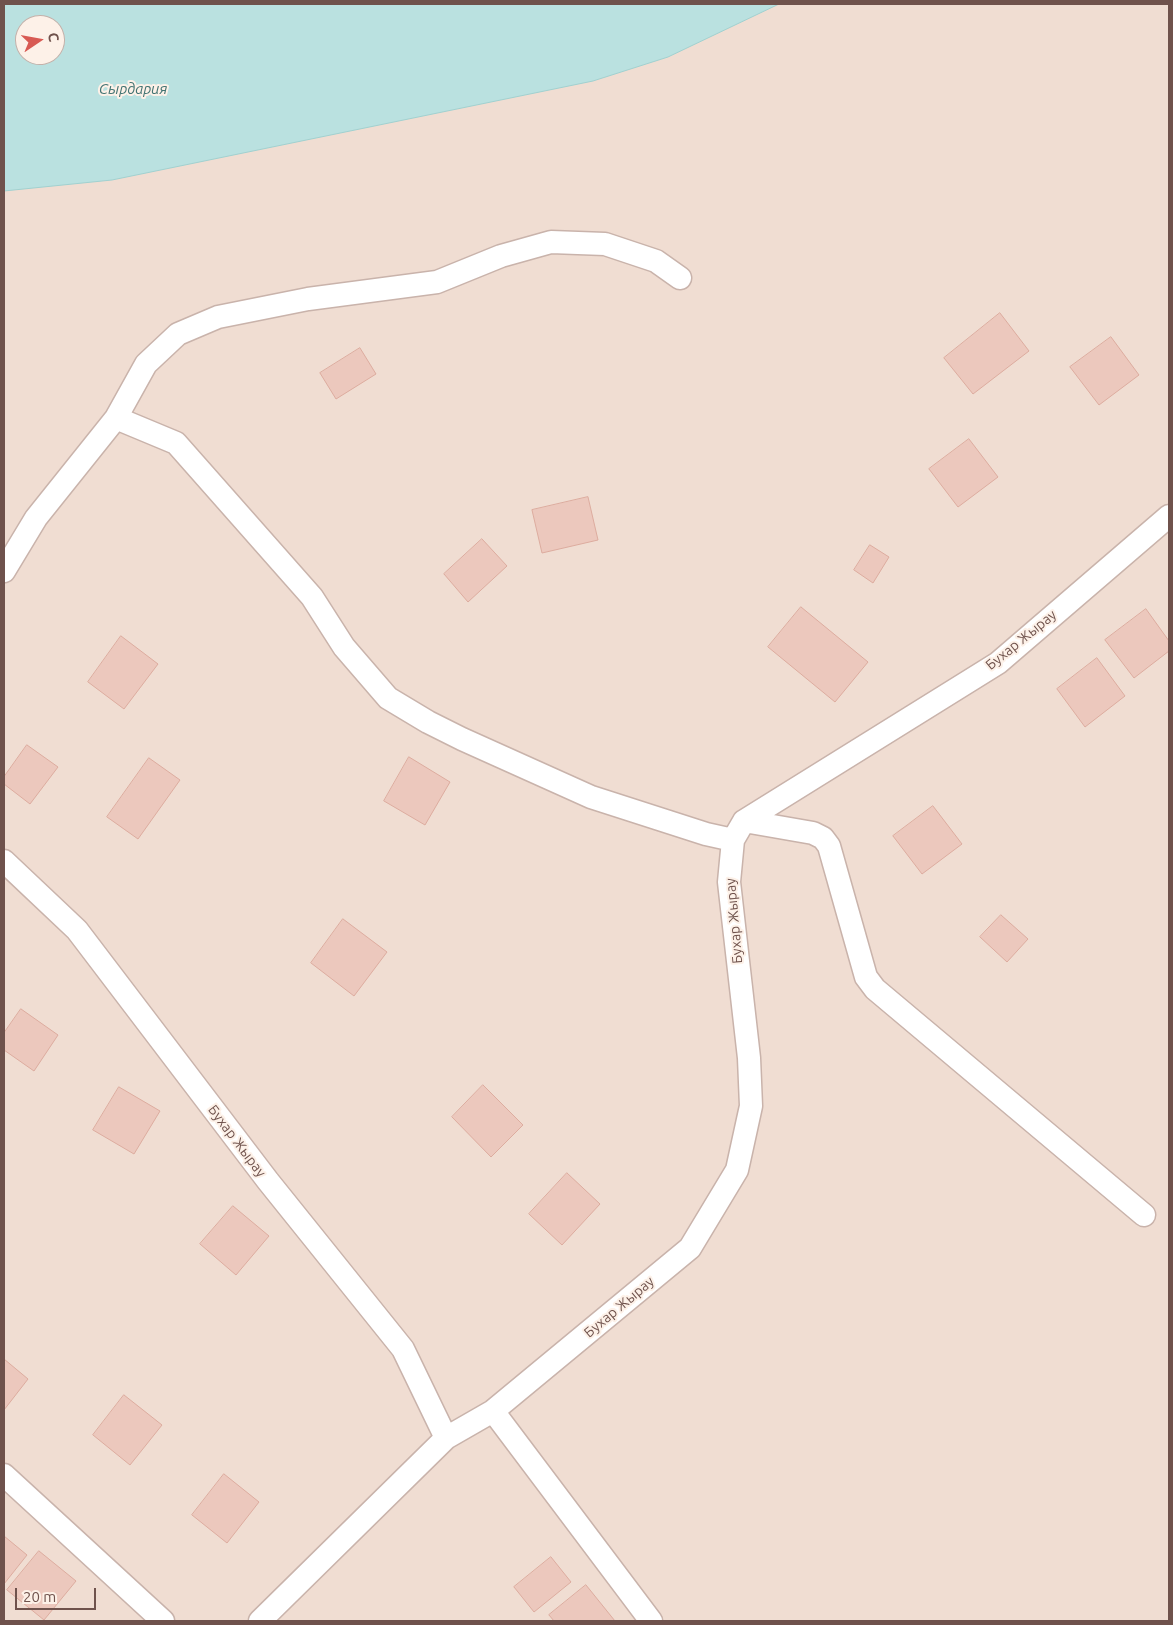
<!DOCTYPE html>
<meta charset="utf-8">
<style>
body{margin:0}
#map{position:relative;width:1173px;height:1625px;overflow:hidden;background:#f9ede3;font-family:Ubuntu,sans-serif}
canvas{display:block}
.frame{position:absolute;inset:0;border:5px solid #6f524c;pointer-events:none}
.north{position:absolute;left:15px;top:15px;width:50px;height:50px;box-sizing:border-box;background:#fdf1e8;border:1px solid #c4b1aa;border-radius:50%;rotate:78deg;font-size:14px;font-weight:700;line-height:20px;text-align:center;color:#6f524c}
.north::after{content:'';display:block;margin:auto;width:18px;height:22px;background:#d85a53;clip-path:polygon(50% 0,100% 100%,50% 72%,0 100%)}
.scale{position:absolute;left:15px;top:1588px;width:81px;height:22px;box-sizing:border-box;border:2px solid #6f524c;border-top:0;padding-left:6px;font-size:15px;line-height:18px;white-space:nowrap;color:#6f524c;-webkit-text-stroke:4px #fdf1e8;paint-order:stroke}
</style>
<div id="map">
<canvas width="1173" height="1625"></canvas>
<div class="frame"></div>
<div class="north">С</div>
<div class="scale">20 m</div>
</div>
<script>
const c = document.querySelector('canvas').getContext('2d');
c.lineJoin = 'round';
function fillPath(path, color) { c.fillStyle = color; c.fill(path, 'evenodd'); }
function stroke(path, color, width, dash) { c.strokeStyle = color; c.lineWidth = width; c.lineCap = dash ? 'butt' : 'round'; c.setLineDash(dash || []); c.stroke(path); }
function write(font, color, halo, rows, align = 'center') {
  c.font = font + ' Ubuntu,sans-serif'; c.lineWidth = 4; c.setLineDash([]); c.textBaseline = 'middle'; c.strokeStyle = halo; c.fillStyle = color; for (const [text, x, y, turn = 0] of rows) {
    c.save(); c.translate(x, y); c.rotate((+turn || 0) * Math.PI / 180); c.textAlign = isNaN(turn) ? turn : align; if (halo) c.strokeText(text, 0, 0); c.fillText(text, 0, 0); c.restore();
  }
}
fillPath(new Path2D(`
 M 4,4 L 1169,4 L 1169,1621 L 4,1621 ZM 25,25 L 55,25 L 55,55 L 25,55 Z`), '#f0ddd2');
const water = new Path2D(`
 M 4,4 L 779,4 L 668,57 L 593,81 L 112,180 L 4,191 ZM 25,25 L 55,25 L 55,55 L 25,55 Z`);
fillPath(water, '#bae1e0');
stroke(water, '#a1d1d0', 1);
const building = new Path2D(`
 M 1000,313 L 1029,351 L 973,394 L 944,358 Z
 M 1111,337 L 1139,375 L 1099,405 L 1070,367 Z
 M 360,348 L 376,374 L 336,399 L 320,373 Z
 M 969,439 L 998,477 L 958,507 L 929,469 Z
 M 588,497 L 598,540 L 542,553 L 532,510 Z
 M 482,539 L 507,566 L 468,602 L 444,574 Z
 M 870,545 L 889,557 L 873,583 L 854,570 Z
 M 801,607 L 868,662 L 835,702 L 768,647 Z
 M 1146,609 L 1169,641 L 1169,651 L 1134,678 L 1105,640 Z
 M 121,636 L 158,664 L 124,709 L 88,682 Z
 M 1097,658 L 1125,696 L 1085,727 L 1057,689 Z
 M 27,745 L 58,767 L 30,804 L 4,784 L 4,777 Z
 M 409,757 L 450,782 L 425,825 L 384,801 Z
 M 149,758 L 180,780 L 138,839 L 107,817 Z
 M 933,806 L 962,844 L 922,874 L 893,836 Z
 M 1001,915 L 1028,939 L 1007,962 L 980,937 Z
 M 343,919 L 387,952 L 354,996 L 311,963 Z
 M 21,1009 L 58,1035 L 34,1071 L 4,1050 L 4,1033 Z
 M 483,1085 L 523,1125 L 491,1157 L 452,1117 Z
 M 119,1087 L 160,1111 L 134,1154 L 93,1130 Z
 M 567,1173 L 600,1204 L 562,1245 L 529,1214 Z
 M 233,1206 L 269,1236 L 236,1275 L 200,1244 Z
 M 4,1359 L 28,1379 L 4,1410 Z
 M 124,1395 L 162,1425 L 130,1465 L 93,1435 Z
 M 224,1474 L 259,1502 L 227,1543 L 192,1515 Z
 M 4,1536 L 27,1555 L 4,1584 Z
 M 39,1551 L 76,1581 L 44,1620 L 7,1590 Z
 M 551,1557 L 571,1582 L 534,1612 L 514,1587 Z
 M 586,1585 L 615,1621 L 554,1621 L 549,1615 Z`);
fillPath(building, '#ecc8bd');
stroke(building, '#ddac9f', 1);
const minor = new Path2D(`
 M 116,418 L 176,443 L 312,597 L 344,647 L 388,698 L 428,722 L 462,739 L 591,797 L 706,834 L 733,840
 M 4,571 L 36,518 L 116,418 L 146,364 L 178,334 L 218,317 L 308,299 L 437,282 L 501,256 L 551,242 L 605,244 L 656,261 L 680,278
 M 744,821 L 813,833 L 823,838 L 829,846 L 866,977 L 875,989 L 1144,1215
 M 4,861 L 77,930 L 268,1181 L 403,1349 L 446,1438
 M 493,1411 L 651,1621
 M 4,1475 L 163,1621
 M 260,1621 L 446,1438 L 493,1411 L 690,1248 L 737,1170 L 751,1106 L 749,1058 L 729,882 L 733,840 L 744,821 L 998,663 L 1169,516`);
stroke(minor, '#c9b3ab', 25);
stroke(minor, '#fff', 22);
write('14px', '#6f524c', '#fdf1e8', [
 ["Бухар Жырау",1021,640,-39],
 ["Бухар Жырау",734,921,-95],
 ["Бухар Жырау",237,1141,53],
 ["Бухар Жырау",619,1307,-40]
]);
write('italic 15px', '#427372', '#fdf1e8', [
 ["Сырдария",133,89]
]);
</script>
